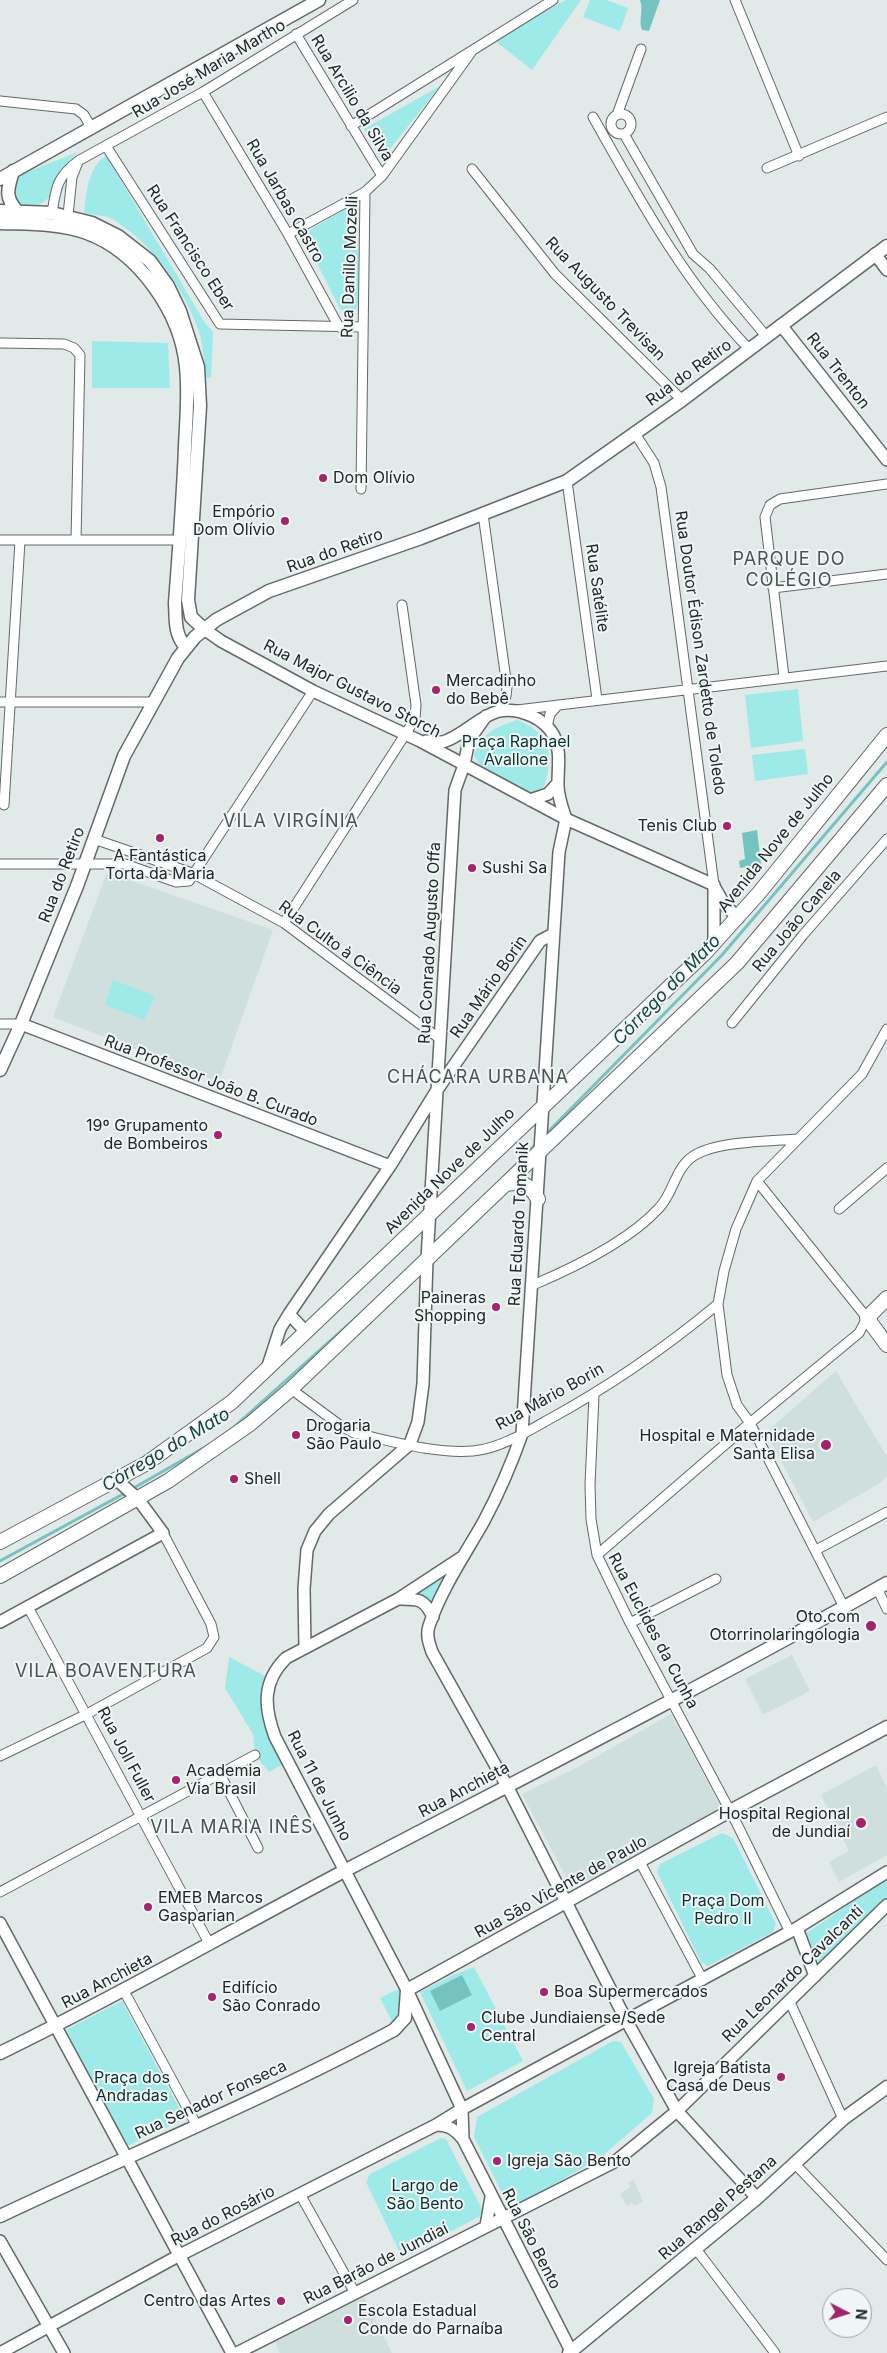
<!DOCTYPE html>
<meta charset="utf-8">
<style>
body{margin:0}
#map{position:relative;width:887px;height:2353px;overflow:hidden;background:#e2e9e9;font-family:Inter,sans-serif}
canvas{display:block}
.north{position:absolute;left:822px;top:2288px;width:50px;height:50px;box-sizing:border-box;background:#eff6f6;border:1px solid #9ea3a3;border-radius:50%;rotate:95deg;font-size:14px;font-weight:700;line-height:20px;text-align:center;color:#242727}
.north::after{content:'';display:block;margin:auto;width:18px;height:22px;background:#a7226c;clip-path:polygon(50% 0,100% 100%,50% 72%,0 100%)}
</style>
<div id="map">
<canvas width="887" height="2353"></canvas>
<div class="north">N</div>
</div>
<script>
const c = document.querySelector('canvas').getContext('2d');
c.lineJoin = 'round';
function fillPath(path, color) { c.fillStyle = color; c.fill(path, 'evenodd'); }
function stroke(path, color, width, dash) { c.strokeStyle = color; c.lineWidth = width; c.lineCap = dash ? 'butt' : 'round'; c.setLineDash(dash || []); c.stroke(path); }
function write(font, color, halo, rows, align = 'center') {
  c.font = font + ' Inter,sans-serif'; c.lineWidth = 4; c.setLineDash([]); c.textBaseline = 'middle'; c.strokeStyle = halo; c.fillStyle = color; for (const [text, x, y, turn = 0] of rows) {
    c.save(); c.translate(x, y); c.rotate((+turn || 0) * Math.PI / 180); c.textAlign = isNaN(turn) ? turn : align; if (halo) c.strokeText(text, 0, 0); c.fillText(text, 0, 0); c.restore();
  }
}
fillPath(new Path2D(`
 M 107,872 L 273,930 L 219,1082 L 53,1017 Z
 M 836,1371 L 887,1457 L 887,1476 L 880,1483 L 813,1522 L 766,1432 Z
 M 792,1655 L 810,1691 L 763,1715 L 745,1679 Z
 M 671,1714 L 721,1807 L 654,1845 L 572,1888 L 522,1794 L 578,1767 Z
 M 876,1765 L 887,1788 L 887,1855 L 839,1882 L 829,1862 L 849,1851 L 821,1795 Z
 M 634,2180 L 643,2202 L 634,2206 L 632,2203 L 627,2206 L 620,2194 L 630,2187 L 628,2183 Z
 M 364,2297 L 392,2353 L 280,2353 L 275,2342 Z`), '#cfdfde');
fillPath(new Path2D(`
 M 566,0 L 581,0 L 532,70 L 494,40 Z
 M 590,0 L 606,0 L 628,8 L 620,31 L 583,17 Z
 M 440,86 L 381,160 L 364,129 Z
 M 78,152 C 61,167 55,176 49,198 L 36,207 L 20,206 L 14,198 L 13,180 L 27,172 Z
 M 106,155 L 205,323 L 213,332 L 211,378 L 205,377 C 203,364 204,348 200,335 C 186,291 154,245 114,220 C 106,215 93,215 84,213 C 87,191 87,170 106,155 Z
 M 349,207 L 355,209 L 357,215 L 359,298 L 357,308 L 350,313 L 340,309 L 307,243 L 306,236 L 311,229 Z
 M 92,341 L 168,343 L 170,388 L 92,388 Z
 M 798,689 L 803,741 L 751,748 L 745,695 Z
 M 517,720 C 551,733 554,754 544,787 L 533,793 L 480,766 L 474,755 C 483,732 494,728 517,720 Z
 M 805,749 L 808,774 L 755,781 L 752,755 Z
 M 113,980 L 155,996 L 144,1020 L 105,1005 Z
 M 448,1570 L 433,1608 L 409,1595 Z
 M 229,1657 L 267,1677 L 264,1725 L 285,1763 L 269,1772 L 255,1755 L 253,1734 L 225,1688 Z
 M 722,1833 L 733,1838 L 776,1924 L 773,1932 L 708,1966 L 701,1962 L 657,1872 L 660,1864 Z
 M 887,1878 L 887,1897 L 818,1965 L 807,1933 Z
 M 474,1967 L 523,2061 L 467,2091 L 420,1992 L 453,1975 Z
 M 401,1988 L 414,2018 L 395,2027 L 380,1998 Z
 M 122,2001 L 185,2119 L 127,2146 L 66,2030 Z
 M 613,2041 L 621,2042 L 654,2099 L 652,2113 L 600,2158 L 514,2207 L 508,2205 L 474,2137 L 477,2117 Z
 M 441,2138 L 446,2139 L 482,2209 L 480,2216 L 408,2254 L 400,2253 L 366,2182 L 370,2174 Z`), '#9deae8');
fillPath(new Path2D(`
 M 640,0 L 660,0 L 649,31 L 642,30 C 638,19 644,11 640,0 Z
 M 757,830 L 761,864 L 740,868 L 739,861 L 745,859 L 742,833 Z
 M 462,1975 L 472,1995 L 440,2011 L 430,1991 Z`), '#75c3c1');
stroke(new Path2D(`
 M 545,1135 L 722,955 L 887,762
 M 505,1176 L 537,1143
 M 235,1426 L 360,1314
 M 132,1489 L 207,1446
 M 0,1561 L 127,1492`), '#75c3c1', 3);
const minor = new Path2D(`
 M 735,0 L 799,156
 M 296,34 L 382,176
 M 203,92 L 288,234 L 339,327
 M 0,101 L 76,109 L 84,115 L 92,129
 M611 124a10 10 0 1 1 20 0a10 10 0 1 1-20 0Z
 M 617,115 L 641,49
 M 593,117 C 640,200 683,280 749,349
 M 351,126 L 553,0
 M 624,134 L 693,254 L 710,269 L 766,336
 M 106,146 L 220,324 L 363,327
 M 767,168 L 887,117
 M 472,169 L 555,274 L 682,400
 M 52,213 C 56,187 57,177 78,161 L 203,92 L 353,0
 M 68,215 L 72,177 L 78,162
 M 288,234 L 365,192
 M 0,343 L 64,344 L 74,348 L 80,355 L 76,540
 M 634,432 L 654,463 L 661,487 L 714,885
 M 567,481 L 597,699
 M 361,489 L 365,192 L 382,176 L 472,51
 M 483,514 L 507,687 L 506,696 L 499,711
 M 0,540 L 179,540
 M 773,588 L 887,574
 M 784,677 L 765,517 L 770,505 L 780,499 L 887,484
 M 0,702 L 152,702
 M 517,710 L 887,666
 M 547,727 L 550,714 L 558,705
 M 4,805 L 20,541
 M 94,839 L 192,873 L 284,923 L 440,1039
 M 0,864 L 125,864 L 176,882 L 189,881 L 313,691
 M 284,923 L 415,719 L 416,705 L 402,605
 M 732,1023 L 803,935 L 887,839
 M 0,1024 L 21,1024
 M 839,1209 L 887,1168
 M 533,1285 C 573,1268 630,1240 659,1208 C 673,1194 675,1169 692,1157 C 714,1141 770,1141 797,1139
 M 291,1389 L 341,1426 L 354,1433 C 392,1441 434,1454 473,1451 C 498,1449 525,1433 546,1421 C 607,1388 665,1348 718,1304
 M 594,1395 L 590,1485 L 591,1519 L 597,1555 L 630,1623 L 737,1824 L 790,1932
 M 816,1550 L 887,1512
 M 597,1555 L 750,1423 L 859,1333 L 867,1318 L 757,1181
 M 877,1588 L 887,1609
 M 28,1607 L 210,1945
 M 844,1607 L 750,1423 L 737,1405 L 727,1375 L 718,1304 L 724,1271 L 736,1229 L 757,1181 L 862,1074 L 887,1029
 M 630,1623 L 716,1579
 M 0,1756 L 87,1714 L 207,1648 L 214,1637 L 211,1624 L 163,1533
 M 220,1774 L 258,1848
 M 640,1862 L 703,1980
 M 0,1892 L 255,1755
 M 124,1991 L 197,2126
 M 789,2000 L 843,2119
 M 794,2163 L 887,2260
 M 300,2194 L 355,2293
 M 696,2249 L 775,2353`);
const tertiary = new Path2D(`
 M 875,254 L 887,270
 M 781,325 L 887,460
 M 204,629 L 221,641 L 313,691 L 420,741 L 566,819 L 714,885
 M 426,741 C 434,742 441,744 448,740 C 479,726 492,698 532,716 C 541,720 550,728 554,736 C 561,751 558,766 558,782 C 557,794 562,807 566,819
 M 530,800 L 548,794 L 558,783
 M 566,819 L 559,852 L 522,1434 C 511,1465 499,1493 484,1521 C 466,1553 440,1591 429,1626 C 426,1635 429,1643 432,1652 L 507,1786 L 626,2020 L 677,2111 L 757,2198
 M 714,885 L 714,944
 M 715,888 L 724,904 L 738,918
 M 21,1024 L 390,1166
 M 289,1314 L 306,1332
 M 267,1369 L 280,1329 L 289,1314 L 390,1166 L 437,1090 L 540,941 L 553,934
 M 462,1557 L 398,1599 L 286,1658 C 262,1682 264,1707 275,1737 L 407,1990 L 462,2109 L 463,2139 L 572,2353
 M 398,1599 C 418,1599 424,1598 433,1617
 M 0,1622 L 163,1533 L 138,1499 L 117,1480
 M 305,1648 L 304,1589 L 307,1550 L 315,1531 L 329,1514 L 410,1444 L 418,1422 L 423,1384 L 427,1259 L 455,790 L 464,765 L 469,740 L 486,716
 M 0,1923 L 232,2353
 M 797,1928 L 815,1976
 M 436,2125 C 449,2125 454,2129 463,2139
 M 486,2226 L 491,2197
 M 0,2241 L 64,2353
 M 0,2353 L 178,2256 L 436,2125 L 462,2109 L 797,1928 L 887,1872
 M 237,2353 L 616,2161 L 677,2111 L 887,1905`);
const secondary = new Path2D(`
 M 13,171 C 8,189 4,196 17,211
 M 0,179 L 319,0
 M 0,211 L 52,213 L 92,223 L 118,236 L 150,261 L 168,286 L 180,311 L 198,367 L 200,406 L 188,600 L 191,617 L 204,629
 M 0,223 C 28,224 60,223 87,233 C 139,252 181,313 186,367 C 189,394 186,421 185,447 C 183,499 179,551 175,603 C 176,618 174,634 185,646
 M 0,1070 L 21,1024 L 77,886 L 124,756 L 178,658 L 195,637 L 216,620 L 269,591 L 421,538 L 567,481 L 682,400 L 887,246
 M 0,2053 C 118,1996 232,1930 348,1869 C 528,1775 710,1683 887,1583
 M 0,2216 C 131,2154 267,2098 394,2030 L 405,2018 L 407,1990 L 730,1811 L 887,1727
 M 569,2353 L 757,2198 L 843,2119 L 887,2087`);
const primary = new Path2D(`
 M 506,1184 C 523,1181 529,1184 538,1199
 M 887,1298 L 867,1318 L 887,1345
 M 0,1542 L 147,1463 L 232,1402 L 705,953 L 759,893 L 887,735
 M 0,1576 L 168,1481 L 250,1424 L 291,1389 L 737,963 L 887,785`);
stroke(minor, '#636969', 11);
stroke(tertiary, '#636969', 14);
stroke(secondary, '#636969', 15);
stroke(primary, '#636969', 16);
stroke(minor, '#fff', 9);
stroke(tertiary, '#fff', 11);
stroke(secondary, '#fff', 12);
stroke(primary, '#fff', 14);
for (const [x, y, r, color] of [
 [323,478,5,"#a7226c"],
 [285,521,5,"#a7226c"],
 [436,690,5,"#a7226c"],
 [727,826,5,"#a7226c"],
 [160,838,5,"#a7226c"],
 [472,868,5,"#a7226c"],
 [218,1135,5,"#a7226c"],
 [496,1307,5,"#a7226c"],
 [296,1435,5,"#a7226c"],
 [826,1445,6,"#a7226c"],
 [234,1479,5,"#a7226c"],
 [871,1626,6,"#a7226c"],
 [176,1780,5,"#a7226c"],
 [861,1823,6,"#a7226c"],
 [148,1907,5,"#a7226c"],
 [544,1992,5,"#a7226c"],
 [212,1997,5,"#a7226c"],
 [471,2027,5,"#a7226c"],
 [781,2077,5,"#a7226c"],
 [497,2161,5,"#a7226c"],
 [281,2301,5,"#a7226c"],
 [348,2320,5,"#a7226c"]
]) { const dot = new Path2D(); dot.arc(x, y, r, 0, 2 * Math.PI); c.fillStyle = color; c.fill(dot); stroke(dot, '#eff6f6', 2); }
write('16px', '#242727', '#eff6f6', [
 ["Rua José Maria Martho",209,69,-31],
 ["Rua Arcilio da Silva",352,98,59],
 ["Rua Jarbas Castro",285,201,60],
 ["Rua Francisco Eber",190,248,57],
 ["Rua Danillo Mozelli",350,267,-88],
 ["Rua Augusto Trevisan",605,299,46],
 ["Rua Trenton",838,371,52],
 ["Rua do Retiro",689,373,-36],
 ["Rua do Retiro",335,551,-20],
 ["Rua Satélite",597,588,82],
 ["Rua Doutor Édison Zardetto de Toledo",700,653,82],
 ["Rua Major Gustavo Storch",352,689,27],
 ["Avenida Nove de Julho",776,843,-51],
 ["Rua do Retiro",62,875,-69],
 ["Rua João Canela",797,921,-50],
 ["Rua Conrado Augusto Offa",430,943,-87],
 ["Rua Culto à Ciência",340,948,36],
 ["Rua Mário Borin",489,987,-55],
 ["Rua Professor João B. Curado",211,1081,21],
 ["Avenida Nove de Julho",450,1171,-44],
 ["Rua Eduardo Tomanik",519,1224,-87],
 ["Rua Mário Borin",550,1397,-29],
 ["Rua Euclides da Cunha",653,1631,62],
 ["Rua Joll Fuller",126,1755,62],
 ["Rua 11 de Junho",319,1786,63],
 ["Rua Anchieta",464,1790,-28],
 ["Rua São Vicente de Paulo",561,1887,-29],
 ["Rua Leonardo Cavalcanti",793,1974,-44],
 ["Rua Anchieta",107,1981,-28],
 ["Rua Senador Fonseca",211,2100,-25],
 ["Rua Rangel Pestana",718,2208,-41],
 ["Rua do Rosário",223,2216,-27],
 ["Rua São Bento",531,2239,63],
 ["Rua Barão de Jundiaí",376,2264,-27]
]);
write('16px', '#242727', '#eff6f6', [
 ["Dom Olívio",333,478],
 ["Empório",275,512,"right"],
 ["Dom Olívio",275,530,"right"],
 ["Mercadinho",446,681],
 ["do Bebê",446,699],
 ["Tenis Club",717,826,"right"],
 ["A Fantástica",160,856,"center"],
 ["Torta da Maria",160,874,"center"],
 ["Sushi Sa",482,868],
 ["19º Grupamento",208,1126,"right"],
 ["de Bombeiros",208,1144,"right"],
 ["Paineras",486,1298,"right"],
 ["Shopping",486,1316,"right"],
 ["Drogaria",306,1426],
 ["São Paulo",306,1444],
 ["Hospital e Maternidade",815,1436,"right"],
 ["Santa Elisa",815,1454,"right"],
 ["Shell",244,1479],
 ["Oto.com",860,1617,"right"],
 ["Otorrinolaringologia",860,1635,"right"],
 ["Academia",186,1771],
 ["Via Brasil",186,1789],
 ["Hospital Regional",850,1814,"right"],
 ["de Jundiaí",850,1832,"right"],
 ["EMEB Marcos",158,1898],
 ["Gasparian",158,1916],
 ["Edifício",222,1988],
 ["São Conrado",222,2006],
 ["Boa Supermercados",554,1992],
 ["Clube Jundiaiense/Sede",481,2018],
 ["Central",481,2036],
 ["Igreja Batista",771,2068,"right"],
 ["Casa de Deus",771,2086,"right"],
 ["Igreja São Bento",507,2161],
 ["Centro das Artes",271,2301,"right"],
 ["Escola Estadual",358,2311],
 ["Conde do Parnaíba",358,2329]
], 'left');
write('16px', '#0a3231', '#eff6f6', [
 ["Praça Raphael",516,742],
 ["Avallone",516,760],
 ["Praça Dom",723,1901],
 ["Pedro II",723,1919],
 ["Praça dos",132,2078],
 ["Andradas",132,2096],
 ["Largo de",425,2186],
 ["São Bento",425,2204]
]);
c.letterSpacing = '1px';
write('18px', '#4d5353', '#eff6f6', [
 ["PARQUE DO",789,560],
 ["COLÉGIO",789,581],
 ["VILA VIRGÍNIA",291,822],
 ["CHÁCARA URBANA",478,1078],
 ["VILA BOAVENTURA",106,1672],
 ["VILA MARIA INÊS",232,1828]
]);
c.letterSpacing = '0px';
write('italic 18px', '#1d4242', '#eff6f6', [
 ["Córrego do Mato",667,990,-46],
 ["Córrego do Mato",166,1450,-31]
]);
</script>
